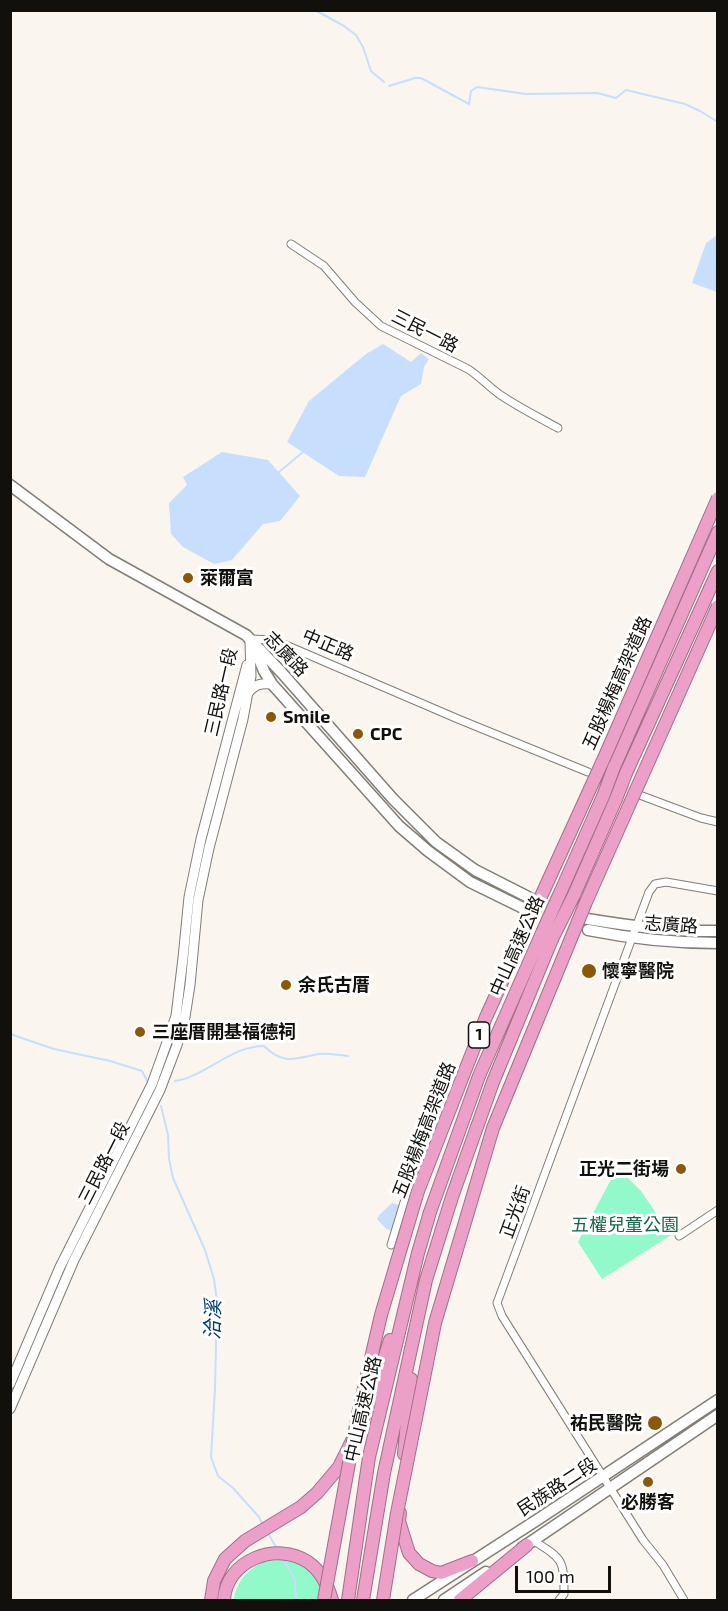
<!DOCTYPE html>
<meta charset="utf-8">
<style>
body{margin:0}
#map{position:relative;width:728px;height:1611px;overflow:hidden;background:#faf6ef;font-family:"Exo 2",sans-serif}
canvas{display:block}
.frame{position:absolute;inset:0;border:12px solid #11100d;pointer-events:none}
.scale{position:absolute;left:515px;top:1566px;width:96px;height:27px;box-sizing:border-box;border:3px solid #11100d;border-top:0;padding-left:8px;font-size:18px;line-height:21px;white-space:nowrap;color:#11100d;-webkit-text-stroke:4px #fff;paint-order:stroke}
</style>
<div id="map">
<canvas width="728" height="1611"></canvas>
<div class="frame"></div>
<div class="scale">100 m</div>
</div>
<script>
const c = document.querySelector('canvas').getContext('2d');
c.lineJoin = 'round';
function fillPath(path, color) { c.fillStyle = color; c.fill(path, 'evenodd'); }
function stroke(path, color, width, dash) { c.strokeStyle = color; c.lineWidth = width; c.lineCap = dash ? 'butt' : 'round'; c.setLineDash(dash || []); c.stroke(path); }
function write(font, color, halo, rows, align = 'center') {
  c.font = font + ' "Exo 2","Noto Sans TC",sans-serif'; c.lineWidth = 6; c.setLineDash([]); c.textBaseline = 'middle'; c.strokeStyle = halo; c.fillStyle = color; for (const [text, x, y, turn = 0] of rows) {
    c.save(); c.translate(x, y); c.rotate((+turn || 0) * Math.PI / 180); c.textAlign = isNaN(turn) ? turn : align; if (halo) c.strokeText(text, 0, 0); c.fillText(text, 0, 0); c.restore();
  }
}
fillPath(new Path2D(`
 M 619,1169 L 641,1191 L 671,1235 L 602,1279 L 578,1242 L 616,1170 Z
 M 280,1560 C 309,1564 317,1572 325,1600 L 234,1600 C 235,1584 248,1568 264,1562 C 269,1561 275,1560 280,1560 Z`), '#91f9ca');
fillPath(new Path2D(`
 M 717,235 L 717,292 L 692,283 L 706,243 Z
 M 383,344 L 411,362 L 421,353 L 429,359 L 424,367 L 421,384 L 401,396 L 365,477 L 339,476 L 287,442 L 309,401 L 366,354 Z
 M 222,452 L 268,460 L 300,496 L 280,521 L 263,524 L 232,560 L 214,564 L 183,547 L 171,534 L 169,503 L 187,485 L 183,477 Z
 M 392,1203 L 400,1205 L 392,1231 L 386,1229 L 377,1219 L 380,1214 Z`), '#c7defc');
stroke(new Path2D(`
 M 315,10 L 344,26 L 356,35 L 363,47 L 371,71 L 384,82
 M 389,86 L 415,78 L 421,78 L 469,104 L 471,91 L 477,87 L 526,94 L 597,93 L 616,98 L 626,90 L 685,104 L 700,111 L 718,122
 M 279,472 L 303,452
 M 10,1034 L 54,1049 L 110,1061 L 142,1071 L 147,1081
 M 175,1081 C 207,1076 230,1046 264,1046 C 284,1066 296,1058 319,1054 C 328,1053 338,1055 348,1056
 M 161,1106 L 168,1135 L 169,1159 L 173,1178 L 205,1250 L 214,1279 L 217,1301 L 215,1389 L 211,1457 L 218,1476 L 233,1488 L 259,1517 L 263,1525
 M 268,1533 L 277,1549
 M 283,1559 L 295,1580 L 296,1600`), '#c7defc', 2);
stroke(new Path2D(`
 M 593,774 L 637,794`), '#d7d4cd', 7, [7, 3.5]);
stroke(new Path2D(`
 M 532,899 L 587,919
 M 528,910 L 588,930`), '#d7d4cd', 10, [10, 5]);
const minor = new Path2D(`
 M 291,244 L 324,266 L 355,302 L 381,326 L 468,369 C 479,376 488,386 499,394 C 518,407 538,417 558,428
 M 250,639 L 274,640 L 458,719 L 588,772
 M 637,794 L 701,818 L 718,822
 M 679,1236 L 718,1210
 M 391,1245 L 416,1163
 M 534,1541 C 563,1559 564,1560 564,1594 L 559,1600
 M 684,1600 L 663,1565 L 643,1540 L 502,1316 L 497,1303 L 649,892 L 655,884 L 666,882 L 718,891`);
const tertiary = new Path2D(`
 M 248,693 C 255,684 261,683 272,684
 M 10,1384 L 60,1267 L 152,1084 L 166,1045 L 176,1016 L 183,958 L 189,897 L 201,839 L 247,665
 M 10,1409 L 74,1260 L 160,1090 L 177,1045 L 185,1017 L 190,985 L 198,900 L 209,848 L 243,719 L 251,676 L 250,641`);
const secondary = new Path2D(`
 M 10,485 L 109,559 L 246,635 L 282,673 L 393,799 L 436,842 L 475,870 L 532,899
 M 254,647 L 264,671 L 272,684 L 399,826 L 428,851 L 470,882 L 525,909
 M 587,919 C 631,926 673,932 718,931
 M 588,930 C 633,939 672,943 718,943
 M 522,1548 L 718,1415
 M 413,1600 L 540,1518 L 718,1400
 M 444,1600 L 486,1572`);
const motorway = new Path2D(`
 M 614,767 L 718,532
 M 626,773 L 718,571
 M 561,891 L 604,794
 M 574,895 L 616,799
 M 404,1454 L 411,1379
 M 400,1513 L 399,1521 L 409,1553 L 419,1564 L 432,1571 L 441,1573 L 472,1561
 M 211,1600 L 214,1581 L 225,1559 L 245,1541 L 301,1507 L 317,1493 L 339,1467 L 367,1410 L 390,1340
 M 224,1600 C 226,1560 277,1541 308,1562 C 321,1571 328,1586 332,1600
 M 348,1600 L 369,1457 L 418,1253 L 430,1212 L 479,1076 L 542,933
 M 363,1600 L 384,1473 L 426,1280 L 452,1197 L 493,1082 L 552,939
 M 460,1600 L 527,1545`);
stroke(minor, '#817d77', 9);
stroke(tertiary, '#817d77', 11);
stroke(secondary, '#817d77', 13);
stroke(motorway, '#a06e86', 14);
stroke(minor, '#fff', 7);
stroke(tertiary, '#fff', 9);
stroke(secondary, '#fff', 10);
stroke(motorway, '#eda0c7', 12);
const motorwayBridge = new Path2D(`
 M 604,794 L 614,767
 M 616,799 L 626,773
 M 542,933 L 561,891
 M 552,939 L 574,895
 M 324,1600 L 358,1414 L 381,1315 L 418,1191 L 486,1017 L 605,756 L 718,498
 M 383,1600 L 397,1513 L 435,1323 L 493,1128 L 586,902 L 718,606`);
stroke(motorwayBridge, '#a06e86', 14, []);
stroke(motorwayBridge, '#eda0c7', 12);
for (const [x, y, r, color] of [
 [188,578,6,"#8c5706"],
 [271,717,6,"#8c5706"],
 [358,734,6,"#8c5706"],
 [589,971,8,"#8c5706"],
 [286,985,6,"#8c5706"],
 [140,1032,6,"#8c5706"],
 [681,1169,6,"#8c5706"],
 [655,1423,8,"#8c5706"],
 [648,1482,6,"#8c5706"]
]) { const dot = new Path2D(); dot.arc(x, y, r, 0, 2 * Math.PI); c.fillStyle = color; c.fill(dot); stroke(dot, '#fff', 2); }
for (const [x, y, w] of [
 [479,1035,21]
]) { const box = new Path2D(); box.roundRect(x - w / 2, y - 13, w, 26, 4.5); c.fillStyle = '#fff'; c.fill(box); stroke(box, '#11100d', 1.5); }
write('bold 16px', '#11100d', null, [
 ["1",479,1035]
]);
write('18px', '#11100d', '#fff', [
 ["三民一路",425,331,27],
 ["中正路",328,645,23],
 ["志廣路",286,654,46],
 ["五股楊梅高架道路",617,683,-66],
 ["三民路一段",221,692,-77],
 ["志廣路",671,925,4],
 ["中山高速公路",517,946,-66],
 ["五股楊梅高架道路",424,1130,-69],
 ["三民路一段",104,1163,-63],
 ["正光街",515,1212,-70],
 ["中山高速公路",363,1409,-77],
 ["民族路二段",557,1487,-33]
]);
write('bold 18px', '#11100d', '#fff', [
 ["萊爾富",200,578],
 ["Smile",283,717],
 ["CPC",370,734],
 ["懷寧醫院",602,971],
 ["余氏古厝",298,985],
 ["三座厝開基福德祠",152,1032],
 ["正光二街場",669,1169,"right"],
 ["祐民醫院",642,1423,"right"],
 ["必勝客",648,1502,"center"]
], 'left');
write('18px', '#156649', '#fff', [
 ["五權兒童公園",625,1225]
]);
write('italic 20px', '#003a78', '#fff', [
 ["洽溪",213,1320,-89]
]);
</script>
